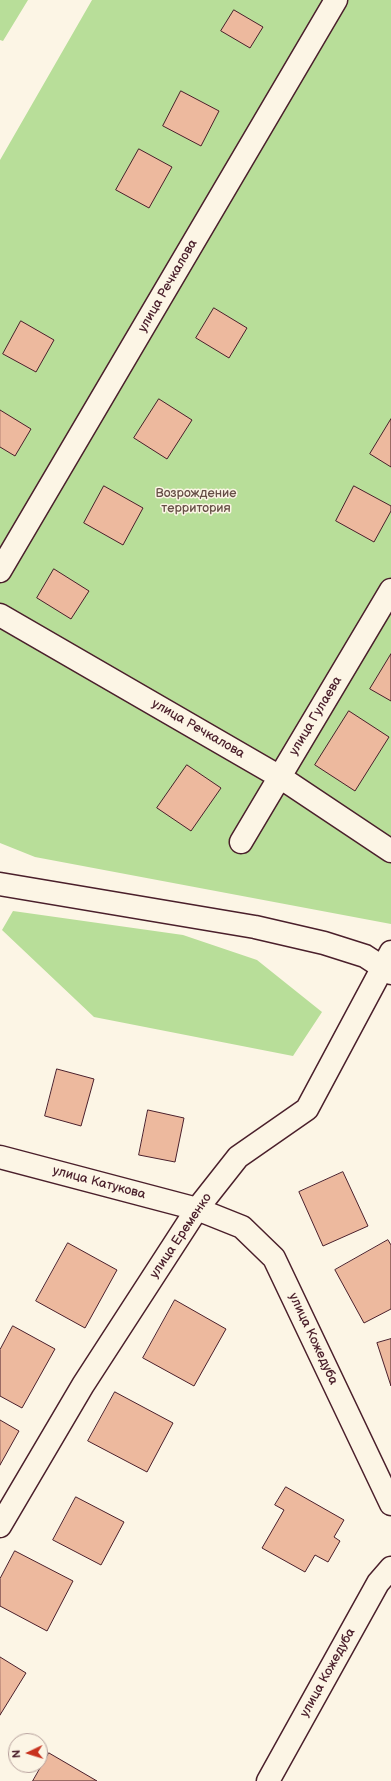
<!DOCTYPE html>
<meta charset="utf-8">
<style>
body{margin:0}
#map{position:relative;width:391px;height:1781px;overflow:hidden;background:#fcf5e5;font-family:"Balsamiq Sans",sans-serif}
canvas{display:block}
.north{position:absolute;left:8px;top:1733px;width:40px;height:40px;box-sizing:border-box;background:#fcf5e5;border:1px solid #b59f9b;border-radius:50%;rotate:266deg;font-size:11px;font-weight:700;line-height:16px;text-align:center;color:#4a1f2b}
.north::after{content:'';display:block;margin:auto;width:14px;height:18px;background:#c8321e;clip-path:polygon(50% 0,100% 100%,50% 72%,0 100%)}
</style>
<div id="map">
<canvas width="391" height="1781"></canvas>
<div class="north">N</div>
</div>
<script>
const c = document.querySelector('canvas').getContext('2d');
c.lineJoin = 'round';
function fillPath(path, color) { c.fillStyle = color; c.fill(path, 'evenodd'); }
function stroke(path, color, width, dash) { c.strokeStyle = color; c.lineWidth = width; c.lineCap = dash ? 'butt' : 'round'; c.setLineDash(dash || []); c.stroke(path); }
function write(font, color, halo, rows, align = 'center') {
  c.font = font + ' "Balsamiq Sans",sans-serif'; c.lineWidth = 3; c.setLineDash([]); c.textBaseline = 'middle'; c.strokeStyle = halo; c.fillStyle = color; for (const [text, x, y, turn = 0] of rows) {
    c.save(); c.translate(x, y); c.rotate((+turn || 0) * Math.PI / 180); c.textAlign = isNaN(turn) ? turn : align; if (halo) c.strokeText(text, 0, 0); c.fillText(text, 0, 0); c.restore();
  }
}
fillPath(new Path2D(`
 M 0,0 L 28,0 L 3,41 L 0,40 Z
 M 92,0 L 391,0 L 391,924 L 35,857 L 0,843 L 0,160 Z
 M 13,911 L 183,935 L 257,960 L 322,1012 L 293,1056 L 94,1017 L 2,930 Z`), '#b8de99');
const building = new Path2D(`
 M 234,10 L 263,27 L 250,48 L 221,31 Z
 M 181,91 L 219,111 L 201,146 L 163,126 Z
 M 139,149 L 172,167 L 149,208 L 116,190 Z
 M 214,308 L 247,328 L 229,358 L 196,338 Z
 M 21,321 L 54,340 L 36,372 L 3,354 Z
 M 159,399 L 192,420 L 167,459 L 134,438 Z
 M 0,410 L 31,429 L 15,456 L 0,447 Z
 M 391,419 L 391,467 L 370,454 Z
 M 104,486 L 143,508 L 123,545 L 84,523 Z
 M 354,486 L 391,506 L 391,511 L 374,542 L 336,521 Z
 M 54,569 L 89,591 L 71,619 L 37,598 Z
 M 391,654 L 391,701 L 370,689 Z
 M 349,711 L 389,737 L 355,791 L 315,765 Z
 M 187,765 L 221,788 L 191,831 L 157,808 Z
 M 57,1069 L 94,1079 L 81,1126 L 45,1116 Z
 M 148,1110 L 184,1118 L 175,1162 L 139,1155 Z
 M 343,1172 L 368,1226 L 323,1246 L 299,1192 Z
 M 388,1240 L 391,1245 L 391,1309 L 364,1323 L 335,1270 Z
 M 68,1243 L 117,1270 L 85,1328 L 36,1301 Z
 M 175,1300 L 226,1329 L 194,1386 L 143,1358 Z
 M 13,1326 L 55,1349 L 22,1408 L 0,1396 L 0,1350 Z
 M 391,1339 L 391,1386 L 377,1343 Z
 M 115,1392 L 173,1423 L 147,1472 L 88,1441 Z
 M 0,1420 L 19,1431 L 0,1465 Z
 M 286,1487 L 344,1520 L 334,1537 L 340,1541 L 328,1562 L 315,1555 L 305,1572 L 262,1548 L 284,1510 L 275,1505 Z
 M 76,1497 L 124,1522 L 101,1565 L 53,1540 Z
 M 15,1551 L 73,1581 L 47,1631 L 0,1606 L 0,1579 Z
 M 0,1657 L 26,1673 L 0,1715 Z
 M 49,1753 L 97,1781 L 33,1781 Z`);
fillPath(building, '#edb99e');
stroke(building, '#4a1f2b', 1);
const minor = new Path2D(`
 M 0,571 L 336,0
 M 0,615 L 280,777 L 391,851
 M 241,842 L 391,590
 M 0,1157 L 197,1209 L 242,1227 L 274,1258 L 391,1504
 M 0,1526 L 83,1385 L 197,1209 L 238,1157 L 307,1109 L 391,952
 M 268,1781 L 378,1583 L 391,1568`);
const secondary = new Path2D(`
 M 0,884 L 255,927 L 324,943 L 365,956 L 391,973`);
stroke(minor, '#4a1f2b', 25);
stroke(secondary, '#4a1f2b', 25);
stroke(minor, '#fcf5e5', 22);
stroke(secondary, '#fcf5e5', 22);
write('13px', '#4a1f2b', '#fcf5e5', [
 ["улица Речкалова",168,286,-60],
 ["улица Гулаева",316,716,-59],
 ["улица Речкалова",198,729,30],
 ["улица Катукова",99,1183,15],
 ["улица Еременко",181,1236,-56],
 ["улица Кожедуба",313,1339,65],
 ["улица Кожедуба",328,1673,-61]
]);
write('13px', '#664f46', '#fcf5e5', [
 ["Возрождение",196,494],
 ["территория",196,509]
]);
</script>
